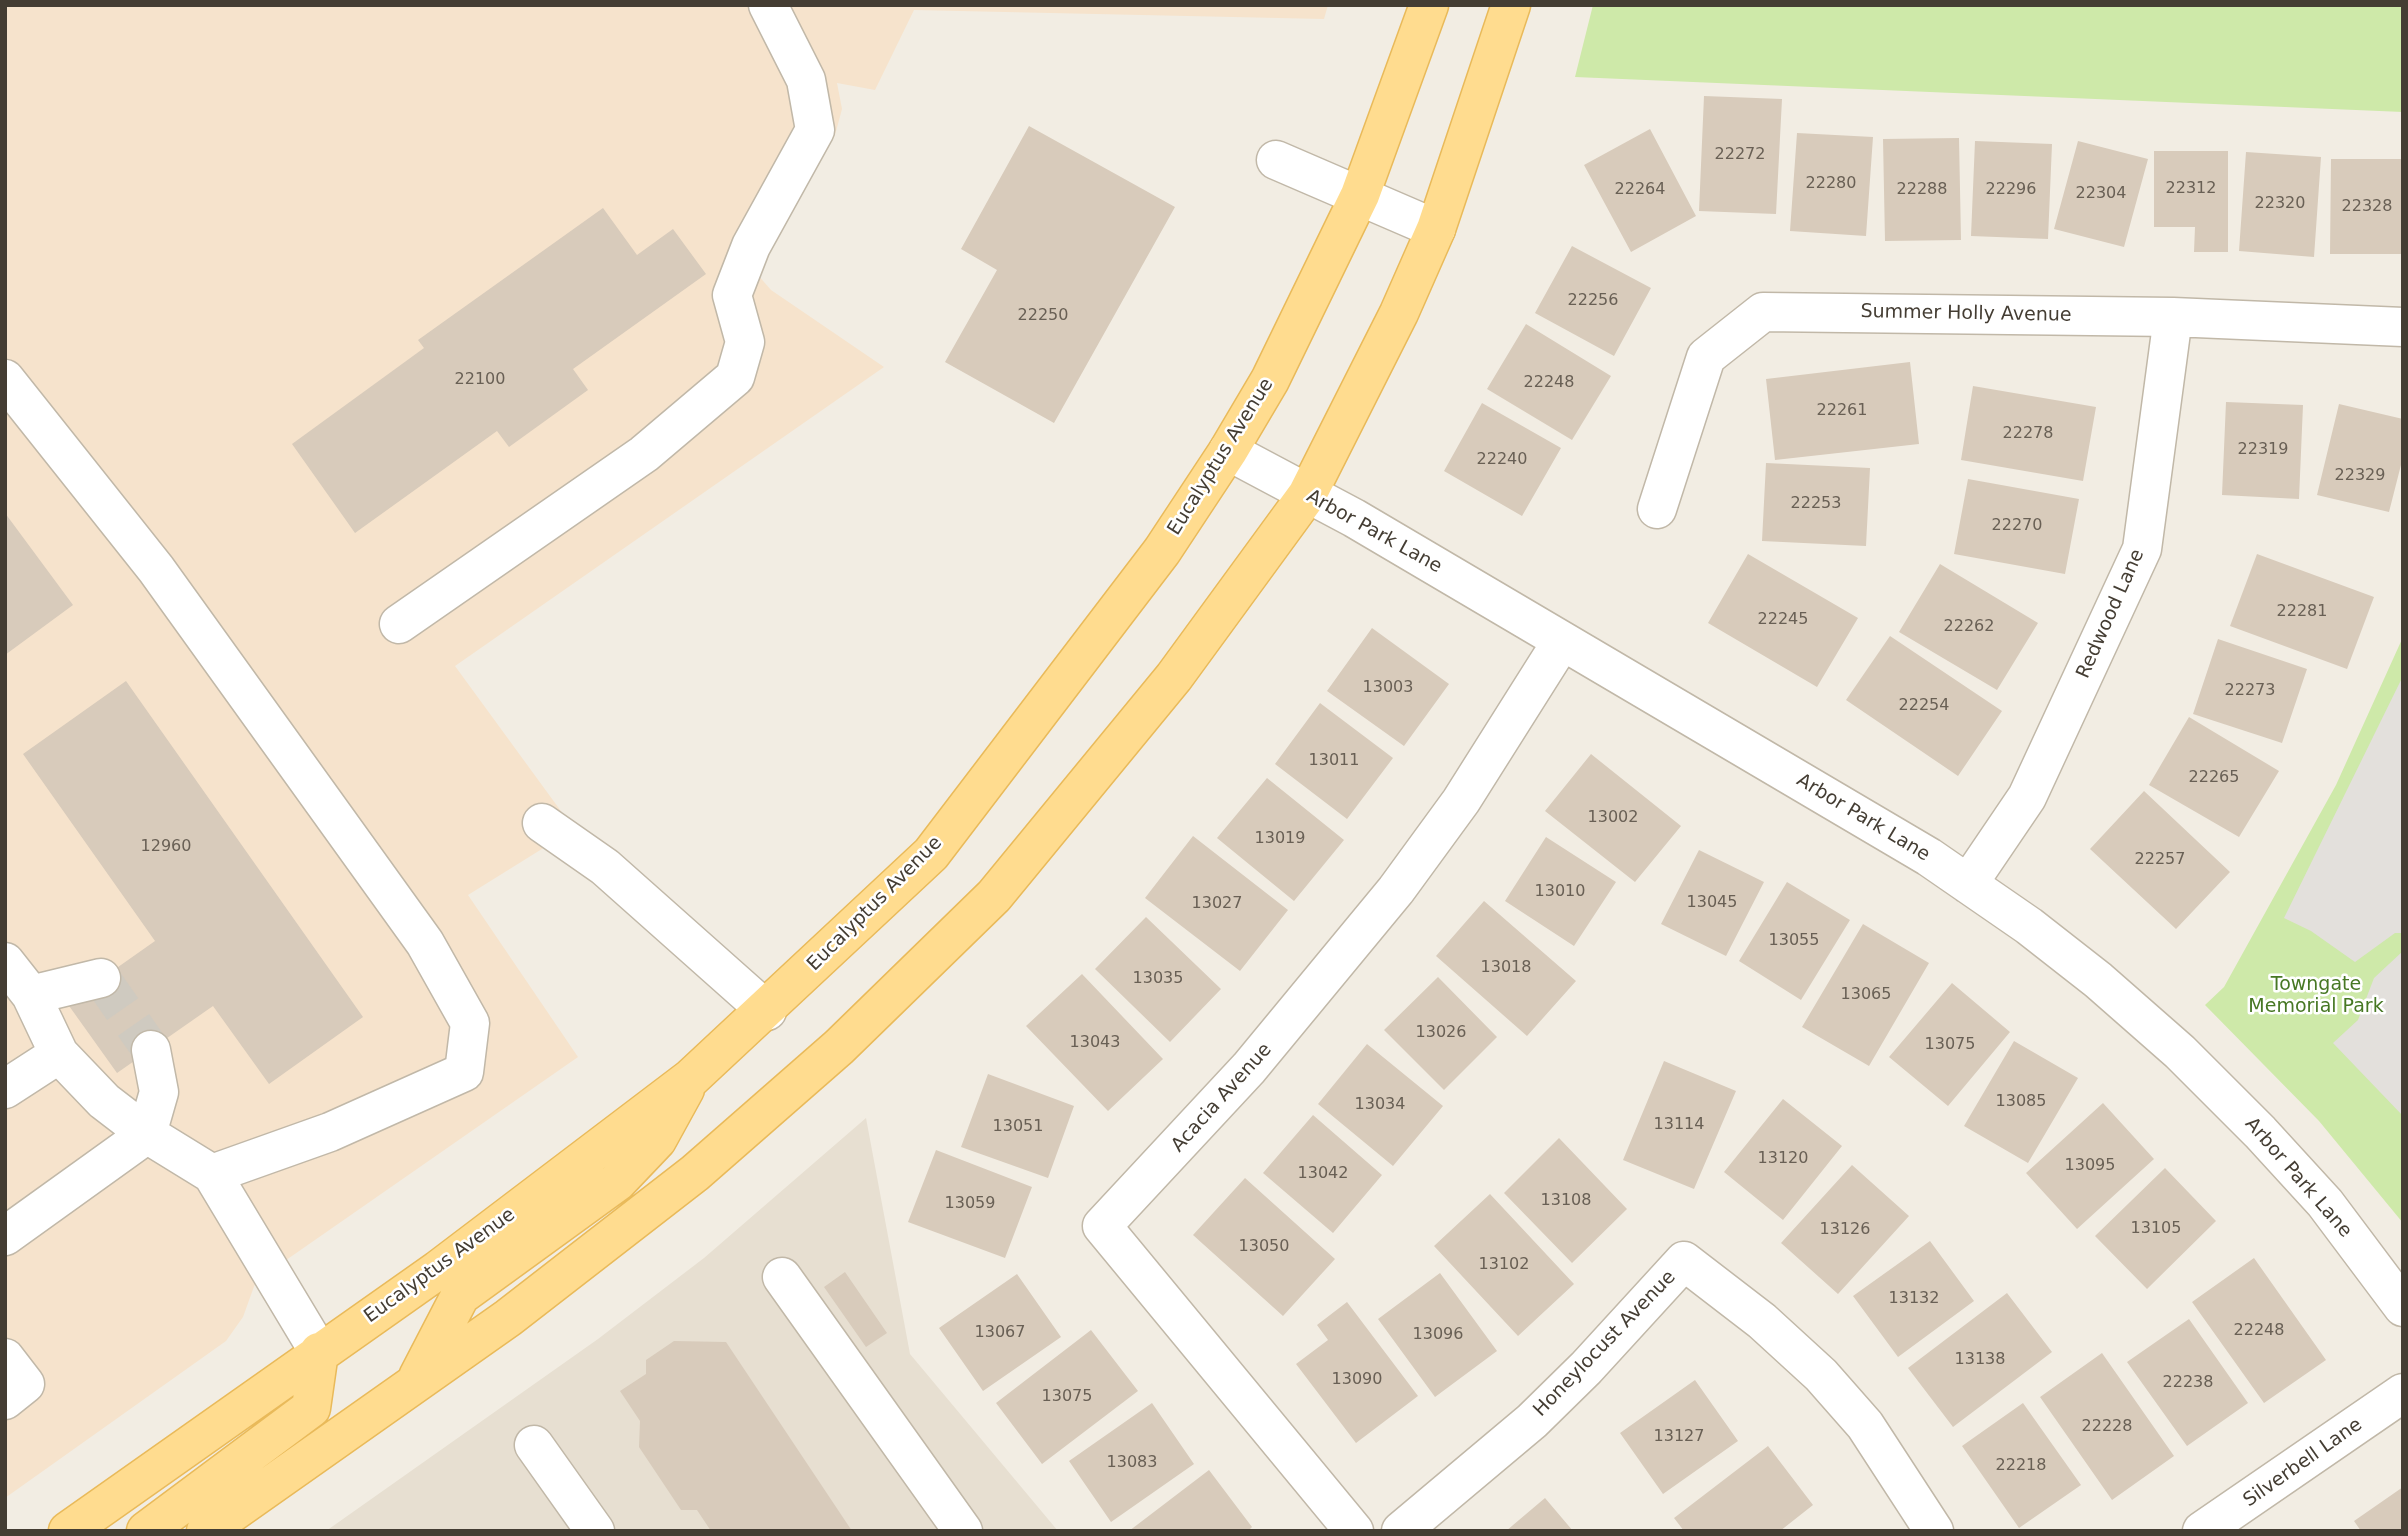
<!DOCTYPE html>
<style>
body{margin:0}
#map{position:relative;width:2408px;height:1536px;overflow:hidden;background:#f2ede3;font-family:"DejaVu Sans",sans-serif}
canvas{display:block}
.frame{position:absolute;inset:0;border:7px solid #443d33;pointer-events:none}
</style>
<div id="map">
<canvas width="2408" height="1536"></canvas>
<div class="frame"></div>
</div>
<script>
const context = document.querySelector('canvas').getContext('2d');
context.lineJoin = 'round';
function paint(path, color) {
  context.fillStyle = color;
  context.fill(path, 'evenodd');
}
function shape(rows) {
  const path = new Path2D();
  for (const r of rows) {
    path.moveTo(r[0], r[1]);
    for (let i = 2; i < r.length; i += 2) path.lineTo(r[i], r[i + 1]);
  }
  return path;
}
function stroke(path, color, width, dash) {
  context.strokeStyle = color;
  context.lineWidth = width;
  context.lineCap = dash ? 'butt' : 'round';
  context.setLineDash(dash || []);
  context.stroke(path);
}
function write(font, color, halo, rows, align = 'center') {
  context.font = font + ' "DejaVu Sans",sans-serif';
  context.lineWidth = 5;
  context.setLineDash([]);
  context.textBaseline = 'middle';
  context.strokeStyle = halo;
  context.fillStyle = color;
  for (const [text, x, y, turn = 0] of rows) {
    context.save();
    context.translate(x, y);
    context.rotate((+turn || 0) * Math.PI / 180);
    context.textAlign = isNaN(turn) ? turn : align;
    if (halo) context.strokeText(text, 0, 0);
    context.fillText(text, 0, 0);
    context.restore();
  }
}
paint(shape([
 [866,1118,910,1354,1058,1531,326,1531,598,1339,704,1258]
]), '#e7dfd1');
paint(shape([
 [5,5,1328,5,1324,19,914,10,875,90,837,83,842,109,835,135,757,274,771,290,884,367,455,666,574,829,468,895,578,1057,256,1281,243,1317,226,1341,5,1498]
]), '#f6e3cc');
paint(shape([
 [1593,5,2403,5,2403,112,1575,77],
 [2403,637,2403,1223,2319,1121,2205,1005,2224,987,2336,785]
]), '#cee9a9');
paint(shape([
 [2403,676,2403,933,2395,933,2355,962,2311,931,2284,918],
 [2403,951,2403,1116,2333,1043,2358,1020,2374,978]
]), '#e3e0dc');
paint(shape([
 [1704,96,1782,99,1776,214,1699,211],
 [1029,126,1175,207,1054,423,945,362,997,270,961,249],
 [1650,129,1696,216,1631,252,1584,165],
 [1797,133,1873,137,1866,236,1790,231],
 [1959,138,1961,240,1885,241,1883,139],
 [1975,141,2052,144,2048,239,1971,236],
 [2078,141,2148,159,2124,247,2054,229],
 [2154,151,2228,151,2228,252,2194,252,2195,227,2154,227],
 [2246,152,2321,157,2314,257,2239,251],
 [2331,159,2403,159,2403,254,2330,254],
 [603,208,637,255,673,229,706,274,573,369,588,390,509,447,497,431,355,533,292,444,424,348,418,340],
 [1572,246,1651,288,1614,356,1535,313],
 [1526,324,1611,376,1572,440,1487,389],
 [1910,362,1919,444,1775,460,1766,379],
 [1973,386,2096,407,2083,481,1961,460],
 [2226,402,2303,405,2299,499,2222,495],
 [1482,403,1561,448,1522,516,1444,471],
 [2339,404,2403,419,2403,457,2389,512,2317,495],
 [1766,463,1870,468,1866,546,1762,541],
 [1968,479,2079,499,2065,574,1954,554],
 [5,513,73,605,5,655],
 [1748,554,1858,618,1817,687,1708,623],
 [2257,554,2374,597,2347,669,2230,626],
 [1940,564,2038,623,1997,690,1899,632],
 [1372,628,1449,684,1404,746,1327,691],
 [1890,636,2002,711,1958,776,1846,700],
 [2218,639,2307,669,2282,743,2193,714],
 [126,681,363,1017,269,1084,213,1006,117,1073,67,1003,155,941,23,754],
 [1320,703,1393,758,1347,819,1275,764],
 [2189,717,2279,771,2239,837,2149,785],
 [1591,754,1681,826,1635,882,1545,811],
 [1267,778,1344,840,1294,901,1217,838],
 [2144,791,2230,872,2176,929,2090,849],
 [1193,836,1288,910,1240,971,1145,898],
 [1546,837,1616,882,1574,946,1505,901],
 [1699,850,1764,882,1726,956,1661,924],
 [1787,882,1850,920,1801,1000,1739,961],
 [1484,901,1576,981,1527,1036,1436,956],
 [1146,917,1221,989,1170,1042,1095,969],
 [1863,924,1929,963,1869,1066,1802,1027],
 [1082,974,1163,1059,1108,1111,1026,1026],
 [1438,977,1497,1037,1444,1090,1384,1030],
 [1952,983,2010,1032,1948,1106,1889,1057],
 [2014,1041,2078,1078,2028,1163,1964,1126],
 [1367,1044,1443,1106,1393,1166,1318,1104],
 [1664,1061,1736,1091,1694,1189,1623,1160],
 [988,1074,1074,1106,1048,1178,961,1147],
 [1783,1099,1842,1146,1783,1220,1724,1172],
 [2103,1103,2154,1159,2077,1229,2026,1173],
 [1313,1115,1382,1175,1333,1233,1263,1173],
 [1559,1138,1627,1209,1572,1263,1504,1193],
 [936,1150,1032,1187,1005,1258,908,1222],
 [1852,1165,1909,1216,1838,1294,1781,1243],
 [2165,1168,2216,1221,2147,1289,2095,1236],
 [1245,1178,1335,1259,1283,1316,1193,1235],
 [1490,1194,1574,1284,1518,1336,1434,1246],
 [1930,1241,1974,1301,1898,1357,1853,1296],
 [2254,1258,2326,1360,2264,1403,2192,1302],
 [845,1272,887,1333,866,1347,824,1287],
 [1440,1273,1497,1351,1435,1397,1378,1319],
 [1017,1274,1061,1337,983,1391,939,1328],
 [2007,1293,2052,1352,1953,1427,1908,1368],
 [1347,1302,1418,1396,1356,1443,1296,1364,1328,1340,1317,1325],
 [2189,1319,2248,1403,2187,1446,2127,1362],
 [1091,1330,1138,1391,1042,1464,996,1403],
 [674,1341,726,1342,852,1531,711,1531,697,1510,681,1510,639,1447,640,1421,620,1391,646,1374,646,1360],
 [2102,1353,2174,1456,2112,1500,2040,1397],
 [1695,1380,1738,1441,1663,1494,1620,1433],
 [1152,1403,1194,1464,1111,1522,1069,1461],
 [2023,1403,2081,1485,2019,1528,1962,1446],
 [1768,1446,1813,1505,1780,1531,1684,1531,1674,1518],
 [1209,1470,1252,1527,1248,1531,1129,1531],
 [2403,1487,2403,1531,2361,1531,2354,1521],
 [1545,1498,1573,1531,1506,1531]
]), '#d8cbbb');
stroke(shape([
 [101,978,151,1050]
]), '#cfcac0', 38, [38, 19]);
const minor = shape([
 [1276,160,1436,229],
 [5,379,156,569,425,943,470,1023,464,1072,330,1132,212,1174],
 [1228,451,1354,518,1929,857,2029,926,2098,980,2180,1052,2260,1132,2325,1203,2403,1307],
 [1657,509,1706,357,1763,312,2173,317,2403,327],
 [399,624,644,454,735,377,745,342,732,295,751,246,815,130,806,80,768,5],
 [542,823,605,867,767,1011],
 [1968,884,2027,797,2142,549,2173,317],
 [5,962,31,995,59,1054,104,1101,147,1134,212,1174,319,1352],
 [31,995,101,978],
 [5,1089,59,1054],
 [5,1236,147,1134,159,1092,151,1050],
 [782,1277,963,1531],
 [5,1358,25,1384,5,1400],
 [534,1445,595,1531],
 [1354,1531,1102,1226,1249,1068,1396,890,1461,801,1562,641],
 [1401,1531,1532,1421,1586,1368,1684,1261,1762,1321,1821,1375,1865,1425,1934,1531],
 [2202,1531,2403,1393]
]);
const major = shape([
 [418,1377,460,1296,617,1182,657,1140,685,1089],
 [68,1531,438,1270,691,1078,931,854,1162,551,1228,451,1270,380,1360,195,1429,5],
 [146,1531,311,1408,319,1352],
 [206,1531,508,1318,695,1173,839,1047,994,896,1174,677,1307,495,1399,313,1436,229,1511,5]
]);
stroke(minor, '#c1b8a8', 41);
stroke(major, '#e9ba5a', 41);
stroke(minor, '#fff', 38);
stroke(major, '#ffdc8f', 38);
write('16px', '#696055', null, [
 ["22272",1740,155],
 ["22280",1831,184],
 ["22312",2191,189],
 ["22264",1640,190],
 ["22288",1922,190],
 ["22296",2011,190],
 ["22304",2101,194],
 ["22320",2280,204],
 ["22328",2367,207],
 ["22256",1593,301],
 ["22250",1043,316],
 ["22100",480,380],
 ["22248",1549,383],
 ["22261",1842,411],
 ["22278",2028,434],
 ["22319",2263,450],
 ["22240",1502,460],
 ["22329",2360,476],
 ["22253",1816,504],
 ["22270",2017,526],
 ["22281",2302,612],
 ["22245",1783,620],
 ["22262",1969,627],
 ["13003",1388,688],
 ["22273",2250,691],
 ["22254",1924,706],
 ["13011",1334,761],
 ["22265",2214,778],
 ["13002",1613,818],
 ["13019",1280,839],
 ["12960",166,847],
 ["22257",2160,860],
 ["13010",1560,892],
 ["13045",1712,903],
 ["13027",1217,904],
 ["13055",1794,941],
 ["13018",1506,968],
 ["13035",1158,979],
 ["13065",1866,995],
 ["13026",1441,1033],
 ["13043",1095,1043],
 ["13075",1950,1045],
 ["13085",2021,1102],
 ["13034",1380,1105],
 ["13114",1679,1125],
 ["13051",1018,1127],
 ["13120",1783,1159],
 ["13095",2090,1166],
 ["13042",1323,1174],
 ["13108",1566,1201],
 ["13059",970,1204],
 ["13105",2156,1229],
 ["13126",1845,1230],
 ["13050",1264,1247],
 ["13102",1504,1265],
 ["13132",1914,1299],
 ["22248",2259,1331],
 ["13067",1000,1333],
 ["13096",1438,1335],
 ["13138",1980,1360],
 ["13090",1357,1380],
 ["22238",2188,1383],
 ["13075",1067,1397],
 ["22228",2107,1427],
 ["13127",1679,1437],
 ["13083",1132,1463],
 ["22218",2021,1466]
]);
write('19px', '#443d33', '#fff', [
 ["Summer Holly Avenue",1966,314,1],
 ["Eucalyptus Avenue",1221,457,-58],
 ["Arbor Park Lane",1374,532,29],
 ["Redwood Lane",2111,614,-66],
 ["Arbor Park Lane",1863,818,31],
 ["Eucalyptus Avenue",875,904,-45],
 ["Acacia Avenue",1222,1098,-48],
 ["Arbor Park Lane",2298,1178,49],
 ["Eucalyptus Avenue",440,1266,-36],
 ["Honeylocust Avenue",1605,1344,-46],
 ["Silverbell Lane",2303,1463,-35]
]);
write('19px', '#477824', '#fff', [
 ["Towngate",2316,985],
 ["Memorial Park",2316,1007]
]);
</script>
